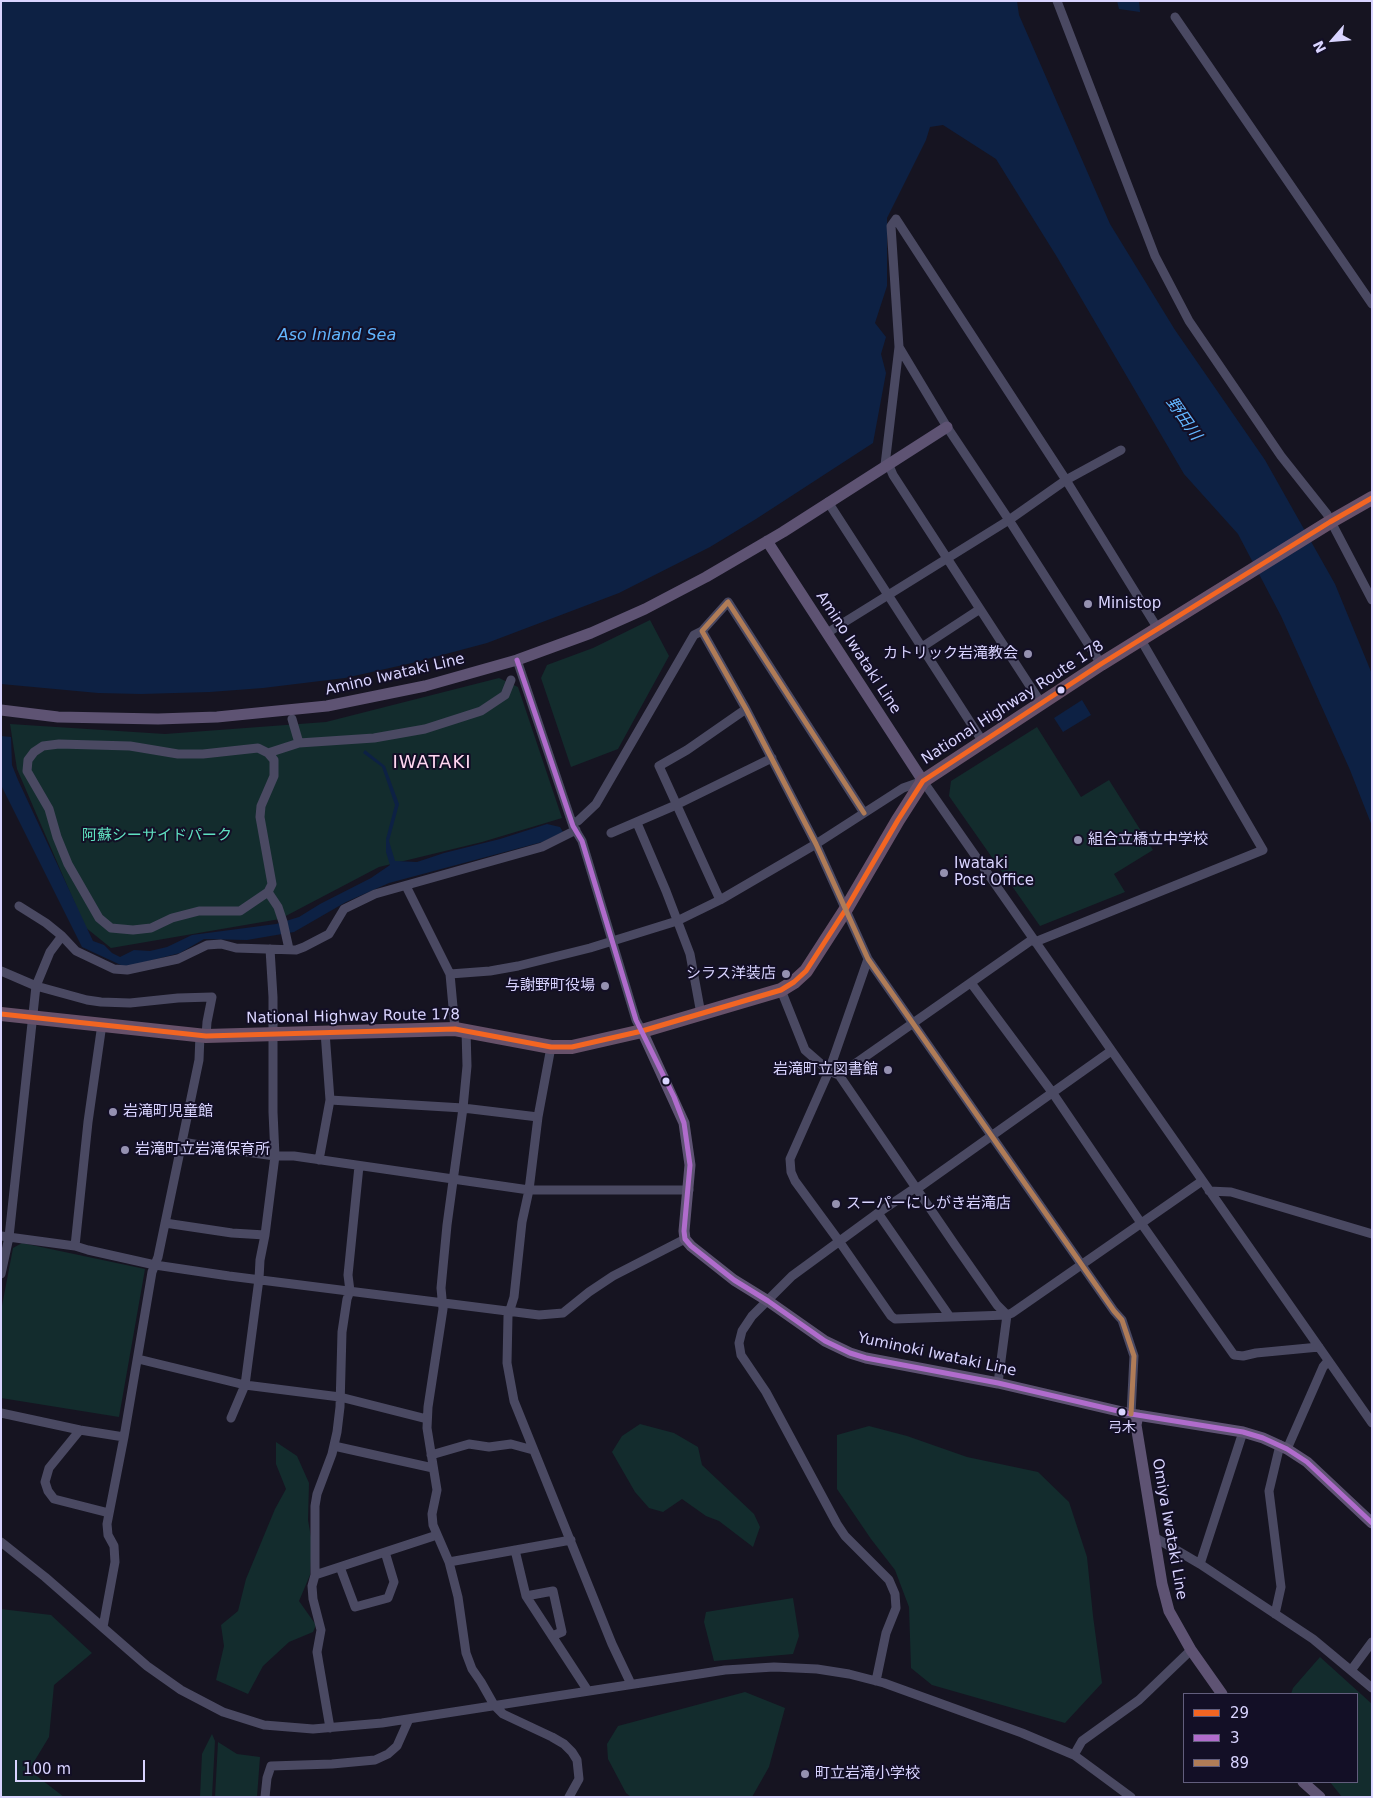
<!DOCTYPE html>
<meta charset="utf-8">
<style>
body{margin:0}
#map{position:relative;width:1373px;height:1798px;overflow:hidden;background:#161421;font-family:"DejaVu Sans",sans-serif}
canvas{display:block}
.frame{position:absolute;inset:0;border:2px solid #d9d4ff;pointer-events:none}
.legend{position:absolute;left:1183px;top:1693px;width:175px;height:90px;box-sizing:border-box;background:#130f26;border:1px solid #625e7d;margin:0;padding:6px 9px;list-style:none;font-size:15px;color:#d9d4ff}
.legend li{display:flex;align-items:center;gap:10px;height:25px}
.legend b{width:25px;border:1px solid #625e7d}
.north{position:absolute;left:1308px;top:15px;width:50px;height:50px;-webkit-text-stroke:4px #130f26;paint-order:stroke;rotate:243deg;font-size:14px;font-weight:700;line-height:20px;text-align:center;color:#d9d4ff}
.north::after{content:'';display:block;margin:auto;width:18px;height:22px;background:#d9d4ff;clip-path:polygon(50% 0,100% 100%,50% 72%,0 100%)}
.scale{position:absolute;left:15px;top:1760px;width:130px;height:22px;box-sizing:border-box;border:2px solid #d9d4ff;border-top:0;padding-left:6px;font-size:15px;line-height:18px;white-space:nowrap;color:#d9d4ff;-webkit-text-stroke:4px #130f26;paint-order:stroke}
</style>
<div id="map">
<canvas width="1373" height="1798"></canvas>
<div class="frame"></div>
<ul class="legend">
<li><b style="height:6px;background:#f26522"></b>29</li>
<li><b style="height:6px;background:#b06ccc"></b>3</li>
<li><b style="height:6px;background:#b07c57"></b>89</li>
</ul>
<div class="north">N</div>
<div class="scale">100 m</div>
</div>
<script>
const context = document.querySelector('canvas').getContext('2d');
context.lineJoin = 'round';
function paint(path, color) {
  context.fillStyle = color;
  context.fill(path, 'evenodd');
}
function shape(rows) {
  const path = new Path2D();
  for (const r of rows) {
    path.moveTo(r[0], r[1]);
    for (let i = 2; i < r.length; i += 2) path.lineTo(r[i], r[i + 1]);
  }
  return path;
}
function stroke(path, color, width, dash) {
  context.strokeStyle = color;
  context.lineWidth = width;
  context.lineCap = dash ? 'butt' : 'round';
  context.setLineDash(dash || []);
  context.stroke(path);
}
function write(font, color, halo, rows, align = 'center') {
  context.font = font + ' "DejaVu Sans","Noto Sans JP",sans-serif';
  context.lineWidth = 4;
  context.setLineDash([]);
  context.textBaseline = 'middle';
  context.strokeStyle = halo;
  context.fillStyle = color;
  for (const [text, x, y, turn = 0] of rows) {
    context.save();
    context.translate(x, y);
    context.rotate((+turn || 0) * Math.PI / 180);
    context.textAlign = isNaN(turn) ? turn : align;
    if (halo) context.strokeText(text, 0, 0);
    context.fillText(text, 0, 0);
    context.restore();
  }
}
paint(shape([
 [650,620,669,656,618,749,571,767,541,678,547,665,593,648],
 [499,678,518,687,562,818,482,842,379,867,280,919,111,948,85,927,17,769,10,724,165,734,326,722],
 [1037,727,1081,797,1109,780,1153,850,1114,874,1125,892,1040,926,949,796,951,781],
 [22,1243,145,1269,119,1417,1,1398,1,1311,13,1248],
 [640,1424,674,1433,698,1447,702,1465,754,1514,760,1527,753,1547,719,1521,706,1516,682,1499,663,1512,649,1508,635,1492,612,1452,622,1436],
 [869,1426,907,1436,967,1457,1038,1472,1069,1502,1087,1557,1093,1616,1102,1683,1065,1723,932,1685,911,1668,909,1607,895,1570,871,1539,837,1489,837,1435],
 [276,1442,297,1456,309,1483,308,1520,312,1543,310,1575,299,1601,316,1625,313,1632,289,1642,263,1666,248,1694,216,1680,224,1646,221,1625,238,1611,246,1579,275,1509,286,1489,276,1464],
 [793,1598,799,1636,793,1654,714,1661,704,1622,706,1612],
 [1,1609,51,1615,92,1653,54,1685,49,1737,29,1770,64,1797,1,1797],
 [1320,1657,1372,1704,1372,1797,1342,1797,1330,1782,1357,1782,1357,1694,1291,1694,1293,1688],
 [745,1692,785,1708,769,1767,752,1797,631,1797,626,1793,608,1759,607,1744,618,1726],
 [212,1734,215,1741,212,1797,200,1797,202,1754],
 [218,1742,237,1754,260,1757,257,1797,215,1797]
]), '#132c2d');
paint(shape([
 [1,1,1017,1,1019,15,1110,224,1175,330,1265,460,1335,584,1372,674,1372,826,1350,770,1281,616,1238,534,1184,474,1057,257,996,159,943,125,930,127,926,140,887,218,887,286,875,323,886,337,881,354,886,373,873,443,756,519,710,547,619,593,487,643,412,663,345,678,263,688,210,692,141,694,98,693,1,684],
 [1117,1,1139,1,1140,12,1119,9],
 [1082,700,1091,715,1063,732,1054,718],
 [1,736,11,737,12,765,18,780,93,941,104,945,112,953,120,957,134,950,150,951,167,947,192,935,276,924,299,917,320,904,371,878,390,865,386,852,386,839,395,805,382,767,363,753,365,750,385,766,399,804,389,841,395,861,417,862,444,853,500,839,547,824,560,827,563,832,542,842,389,883,346,902,294,932,247,940,204,939,180,953,125,967,82,947,1,785]
]), '#0d2144');
stroke(shape([
 [1057,1,1155,256,1189,321,1281,456,1327,514,1372,600],
 [1175,17,1372,304],
 [899,347,947,427,1009,520,1101,664],
 [888,463,893,475,1041,703],
 [885,465,899,347,891,226,896,219,1066,480,1158,629],
 [828,502,983,742],
 [827,633,1009,520,1066,480,1121,450],
 [922,647,980,609],
 [517,660,573,826,582,841,636,1020,642,1031],
 [292,719,299,743],
 [268,753,299,743,374,738,425,729,481,711,505,695,511,680],
 [864,813,728,602,702,631,746,709,816,844,868,959,1114,1311,1122,1320,1134,1356,1131,1414],
 [572,823,578,821,596,804,694,635,702,631],
 [637,823,666,891,690,954,701,1014],
 [611,833,676,805,772,758],
 [406,886,450,974,455,1029],
 [268,892,272,884,260,817,261,806,274,776,274,760,268,753,258,748,203,754,178,754,130,746,59,744,43,746,34,752,28,760,27,771,49,809,57,837,68,864,99,918,111,928,133,930,151,928,172,918,199,911,240,911,268,892,278,907,283,922,289,949],
 [720,900,659,766,687,750,746,709],
 [19,906,46,923,62,936],
 [1035,942,1263,850,1141,640],
 [868,959,829,1071,790,1159,791,1172,795,1181,839,1241,891,1316,895,1319,1007,1315,1012,1313,1202,1181],
 [1,971,36,986,87,1000,101,1002,130,1003,178,998,212,997,207,1022,206,1036],
 [450,974,490,971,518,966,590,948,677,921,720,900,816,844,903,788,923,781,1372,1423],
 [971,983,1052,1092,1141,1223,1234,1355,1243,1356,1256,1353,1319,1347],
 [781,990,805,1050,829,1071,839,1075,1033,939],
 [466,1030,467,1066,463,1108,447,1225,441,1288,443,1309,428,1407,427,1428,437,1490,432,1514,433,1525,449,1562,458,1597,466,1653,472,1669,481,1682,494,1705,503,1714,552,1737,564,1744,572,1752,577,1760,579,1779,569,1797],
 [551,1047,538,1117,529,1190,522,1222,514,1297,508,1316,507,1363,514,1401,612,1644,631,1684],
 [839,1075,955,1245,997,1305,1007,1315],
 [330,1100,463,1108,538,1117],
 [182,1142,224,1149,275,1156,294,1156,529,1190,689,1190],
 [319,1160,330,1100,325,1032],
 [1209,1191,1231,1192,1372,1234],
 [878,1213,950,1317],
 [165,1223,232,1233,265,1235],
 [1,1236,75,1246,88,1250,155,1265,229,1276,539,1315,563,1313,589,1292,613,1276,685,1239],
 [75,1246,88,1122,102,1024],
 [1,1274,9,1237,36,986,50,952,62,936,76,951,114,969,127,970,178,959,207,945,221,944,236,948,296,950,304,947,329,934,344,909,375,894,542,847,576,830],
 [138,1359,245,1385,340,1397,427,1419],
 [998,1383,1007,1315],
 [1,1413,80,1430,124,1437],
 [231,1418,245,1385,259,1279,260,1260,265,1235,275,1156,273,1112,273,997,270,949],
 [80,1430,49,1468,45,1482,48,1491,54,1499,109,1513],
 [334,1446,433,1468],
 [1287,1449,1323,1367,1328,1361],
 [431,1455,469,1444,489,1447,511,1444,533,1450],
 [1154,1537,1200,1564,1313,1639,1372,1688],
 [1,1542,45,1577,147,1666,181,1690,223,1712,264,1725,313,1729,382,1723,725,1670,774,1667,817,1669,849,1674,884,1683,1022,1733,1074,1755,1131,1797],
 [515,1550,526,1596,588,1691],
 [449,1562,571,1540],
 [1200,1564,1243,1432],
 [340,1567,355,1607,388,1598,394,1582,385,1552],
 [315,1575,437,1535],
 [526,1596,553,1591,562,1632,552,1636],
 [1275,1614,1281,1587,1269,1491,1280,1445],
 [103,1627,115,1562,114,1546,108,1535,107,1524,124,1437,152,1272,158,1257,199,1060,200,1035],
 [1352,1669,1372,1642],
 [876,1681,886,1633,896,1608,895,1594,889,1580,845,1536,837,1524,766,1392,741,1355,739,1343,742,1331,752,1316,792,1276,878,1213,915,1188,921,1186,1111,1051],
 [330,1728,319,1664,317,1652,321,1630,313,1599,312,1586,315,1575,315,1506,317,1494,332,1454,337,1432,340,1407,342,1332,347,1299,350,1291,348,1275,359,1166],
 [1074,1755,1082,1741,1139,1700,1191,1650],
 [265,1797,267,1778,271,1766,332,1764,375,1760,388,1754,397,1746,409,1719]
]), '#4a4962', 9);
stroke(shape([
 [767,541,923,781],
 [1,710,58,717,158,719,217,717,327,706,425,686,517,660,591,633,645,609,706,577,783,532,947,427],
 [642,1031,684,1123,690,1165,684,1231,685,1239,691,1246,734,1280,768,1301,825,1341,850,1353,866,1358,998,1383,1131,1414,1243,1432,1263,1438,1287,1449,1307,1462,1372,1523],
 [1138,1415,1136,1425,1162,1584,1169,1611,1191,1650,1222,1694],
 [1303,1782,1320,1797]
]), '#5e5373', 11);
stroke(shape([
 [1,1014,206,1036,455,1029,551,1047,572,1047,642,1031,781,990,794,982,806,971,846,909,898,820,923,781,1101,664,1330,522,1372,498]
]), '#67516a', 14);
stroke(shape([
 [1,1014,206,1036,455,1029,551,1047,572,1047,642,1031,781,990,794,982,806,971,846,909,898,820,923,781,1101,664,1330,522,1372,498]
]), '#f26522', 5);
stroke(shape([
 [517,660,573,826,582,841,636,1020,674,1097,684,1123,690,1165,684,1231,685,1239,691,1246,734,1280,768,1301,825,1341,850,1353,866,1358,998,1383,1131,1414,1243,1432,1263,1438,1287,1449,1307,1462,1372,1523]
]), '#b06ccc', 5);
stroke(shape([
 [864,813,728,602,702,631,746,709,816,844,868,959,1114,1311,1122,1320,1134,1356,1131,1414]
]), '#b07c57', 5);
for (const [x, y, r, color] of [
 [1088,604,5,"#9591b1"],
 [1028,654,5,"#9591b1"],
 [1061,690,4.5,"#d9d4ff"],
 [1078,840,5,"#9591b1"],
 [944,873,5,"#9591b1"],
 [786,974,5,"#9591b1"],
 [605,986,5,"#9591b1"],
 [888,1070,5,"#9591b1"],
 [666,1081,4.5,"#d9d4ff"],
 [113,1112,5,"#9591b1"],
 [125,1150,5,"#9591b1"],
 [836,1204,5,"#9591b1"],
 [1122,1412,4.5,"#d9d4ff"],
 [805,1774,5,"#9591b1"]
]) {
  const dot = new Path2D();
  dot.arc(x, y, r, 0, 2 * Math.PI);
  context.fillStyle = color;
  context.fill(dot);
  stroke(dot, '#130f26', 2);
}
write('14px', '#d9d4ff', '#130f26', [
 ["弓木",1122,1428]
]);
write('15px', '#d9d4ff', '#130f26', [
 ["Ministop",1098,604],
 ["カトリック岩滝教会",1018,654,"right"],
 ["組合立橋立中学校",1088,840],
 ["Iwataki",954,864],
 ["Post Office",954,881],
 ["シラス洋装店",776,974,"right"],
 ["与謝野町役場",595,986,"right"],
 ["岩滝町立図書館",878,1070,"right"],
 ["岩滝町児童館",123,1112],
 ["岩滝町立岩滝保育所",135,1150],
 ["スーパーにしがき岩滝店",846,1204],
 ["町立岩滝小学校",815,1774]
], 'left');
write('15px', '#d9d4ff', '#130f26', [
 ["Amino Iwataki Line",858,653,57],
 ["Amino Iwataki Line",395,675,-13],
 ["National Highway Route 178",1013,703,-33],
 ["National Highway Route 178",353,1017,-1],
 ["Yuminoki Iwataki Line",937,1355,12],
 ["Omiya Iwataki Line",1169,1529,80]
]);
write('15px', '#5fe0c0', '#130f26', [
 ["阿蘇シーサイドパーク",157,836]
]);
write('italic 16px', '#62b6ff', '#130f26', [
 ["Aso Inland Sea",337,336],
 ["野田川",1183,419,55]
]);
context.letterSpacing = '1px';
write('18px', '#ffd6f0', '#130f26', [
 ["IWATAKI",432,763]
]);
context.letterSpacing = '0px';
</script>
